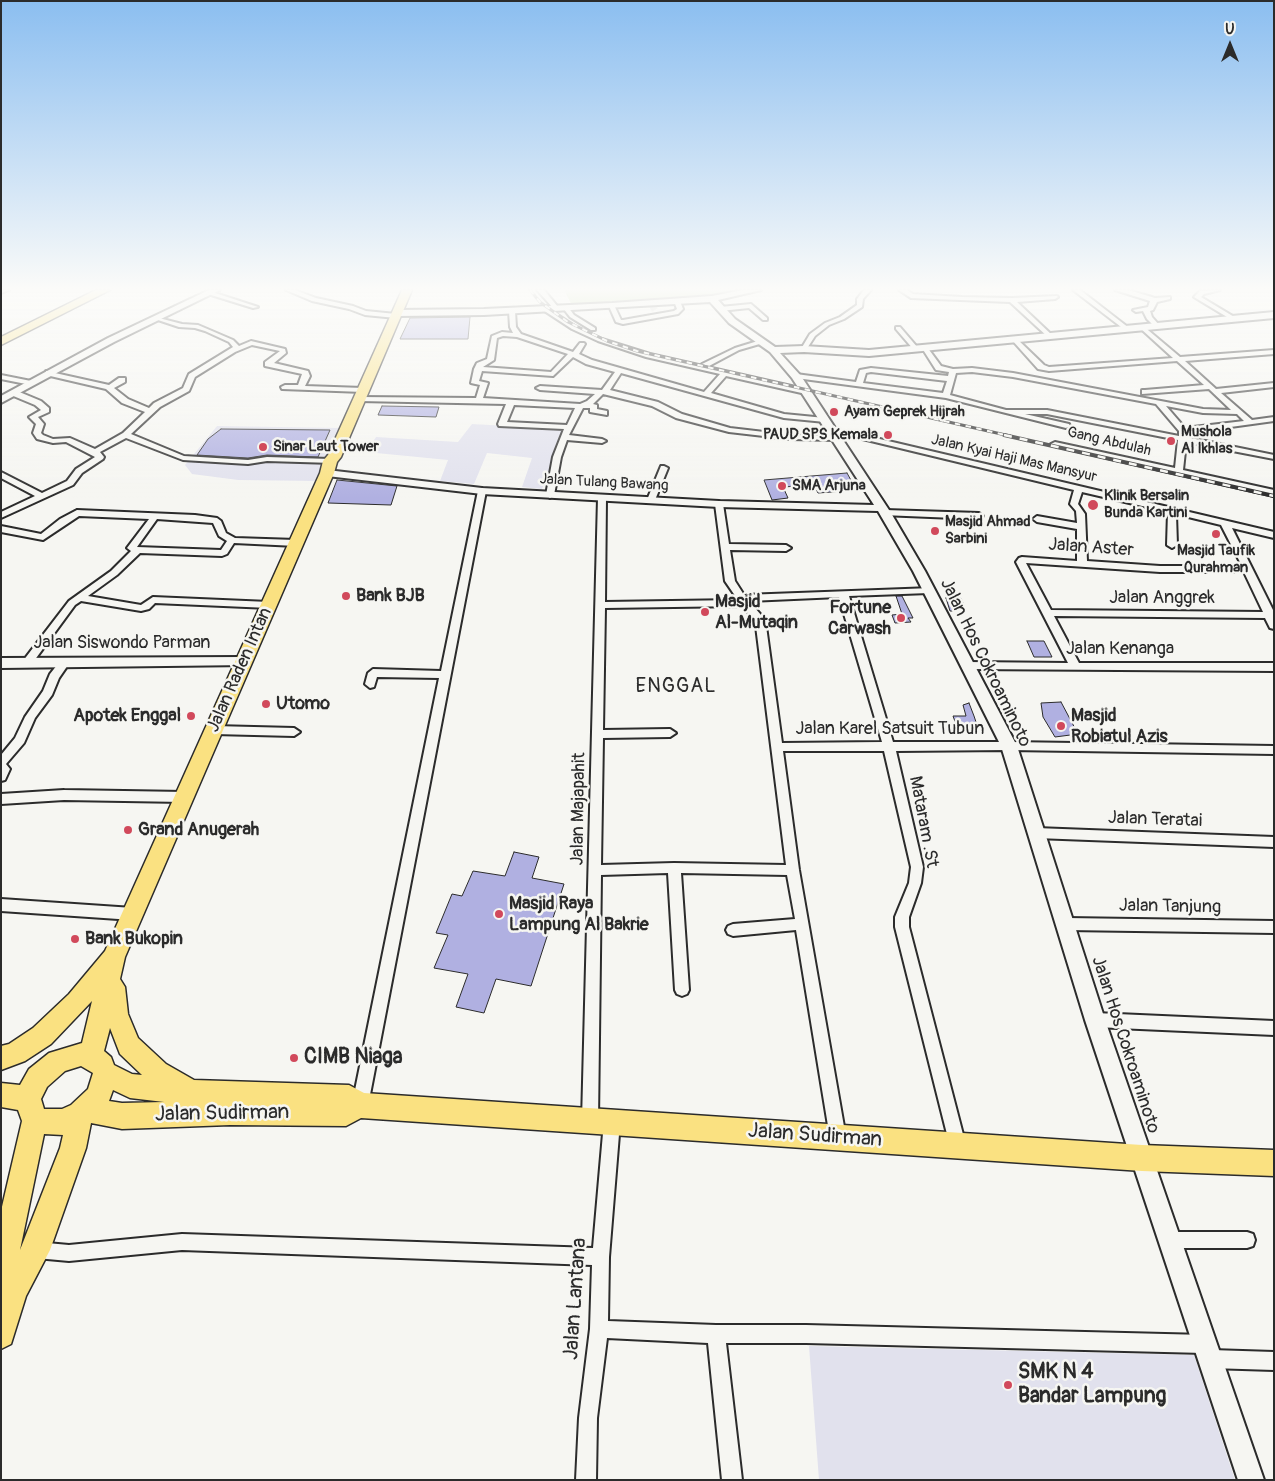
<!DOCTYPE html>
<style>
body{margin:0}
#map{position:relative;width:1275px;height:1481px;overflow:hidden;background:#f6f6f2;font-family:Pangolin,sans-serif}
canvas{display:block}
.frame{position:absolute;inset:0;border:2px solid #2b2b2b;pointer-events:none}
.north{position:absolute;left:1205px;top:20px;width:50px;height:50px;-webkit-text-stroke:4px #f6f6f2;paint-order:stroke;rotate:0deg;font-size:14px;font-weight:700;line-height:20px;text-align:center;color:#2b2b2b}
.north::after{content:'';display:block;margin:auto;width:18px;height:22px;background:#2b2b2b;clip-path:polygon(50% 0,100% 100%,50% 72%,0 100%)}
</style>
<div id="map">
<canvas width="1275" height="1481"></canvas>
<div class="frame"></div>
<div class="north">U</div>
</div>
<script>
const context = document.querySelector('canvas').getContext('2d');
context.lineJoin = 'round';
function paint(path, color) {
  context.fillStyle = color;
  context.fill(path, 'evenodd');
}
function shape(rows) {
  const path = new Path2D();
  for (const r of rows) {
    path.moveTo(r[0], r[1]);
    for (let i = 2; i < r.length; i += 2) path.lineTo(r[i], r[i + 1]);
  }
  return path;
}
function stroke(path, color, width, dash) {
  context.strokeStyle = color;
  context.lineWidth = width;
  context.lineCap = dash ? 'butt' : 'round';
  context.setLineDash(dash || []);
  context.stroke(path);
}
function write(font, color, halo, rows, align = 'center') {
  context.font = font + ' Pangolin,sans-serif';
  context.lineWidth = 5;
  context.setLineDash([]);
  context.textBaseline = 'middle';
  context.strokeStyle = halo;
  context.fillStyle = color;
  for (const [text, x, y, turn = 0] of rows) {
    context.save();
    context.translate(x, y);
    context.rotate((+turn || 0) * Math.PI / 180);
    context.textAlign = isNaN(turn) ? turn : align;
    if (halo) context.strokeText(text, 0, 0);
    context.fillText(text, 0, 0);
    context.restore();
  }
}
paint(shape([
 [472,424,565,429,542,489,522,487,532,458,487,453,474,484,440,481,448,460,366,452,376,437,458,442],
 [217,426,342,428,318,481,238,480,192,474,185,465],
 [809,1346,1194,1355,1235,1480,819,1480]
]), '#e1e1ed');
paint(shape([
 [564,290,744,290,660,302,572,305]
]), '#b7d68f');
const building = shape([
 [470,317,468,339,400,339,410,318,470,317],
 [382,406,439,407,436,417,378,415,382,406],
 [221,429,330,430,318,457,267,455,248,458,197,455,208,439,221,429],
 [847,473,852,482,841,482,845,491,818,493,814,485,783,487,788,498,772,500,764,480,847,473],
 [337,480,397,486,391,505,328,503,337,480],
 [896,596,902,596,913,618,908,618,911,622,895,623,892,615,902,614,896,596],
 [946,598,961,598,966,611,950,611,946,598],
 [1027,641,1044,641,1052,657,1034,657,1027,641],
 [1061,702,1078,734,1055,737,1043,717,1041,703,1061,702],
 [969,703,974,716,979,731,970,732,969,727,957,727,953,716,966,716,963,705,969,703],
 [514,852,539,857,532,878,564,884,531,986,496,979,484,1013,456,1007,468,974,434,968,448,935,436,933,452,894,462,896,473,871,505,876,514,852]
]);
paint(building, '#b0b0e1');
stroke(building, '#2b2b2b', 1);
stroke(shape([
 [652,305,655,310]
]), '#cdcdca', 7, [7, 4]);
const minor = shape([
 [1,290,9,290,1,293,1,290],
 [286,290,295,290,316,298,353,306,366,311,396,314,399,316,396,318,365,315,349,309,312,301,286,290],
 [537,290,544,290,558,307,558,309,554,309,537,290],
 [864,290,871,290,863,299,862,307,844,319,829,325,815,336,806,350,802,350,801,349,810,334,825,323,840,317,857,305,857,299,864,290],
 [899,290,907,290,913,294,962,297,1012,298,1057,296,1058,297,1055,299,1017,302,1053,336,1048,337,1010,302,911,298,899,290],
 [1073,290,1080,290,1129,328,1129,330,1125,330,1073,290],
 [1115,290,1128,290,1155,298,1170,297,1170,299,1157,302,1153,310,1150,311,1152,317,1160,326,1159,327,1155,327,1147,319,1143,311,1136,312,1133,310,1148,307,1150,301,1115,290],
 [1220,290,1204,294,1201,297,1236,318,1236,320,1232,320,1194,297,1200,291,1220,290],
 [208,292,212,292,258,307,253,308,208,294,208,292],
 [677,299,680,301,683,309,678,314,623,324,616,322,609,306,614,305,621,320,623,320,674,311,677,309,674,301,677,299],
 [751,304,767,318,767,320,763,320,749,308,720,311,717,309,720,307,751,304],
 [564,307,568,307,574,315,595,328,595,330,591,330,570,317,563,308,564,307],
 [543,308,547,308,576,327,602,339,650,354,809,390,809,394,806,394,726,376,711,393,784,414,825,418,829,420,825,422,784,418,621,373,610,390,658,402,682,414,730,428,790,435,837,436,841,438,837,440,790,439,729,432,676,418,652,406,603,394,593,404,597,405,597,409,607,411,607,415,590,412,590,408,583,408,569,435,602,439,606,441,602,443,567,440,561,457,554,495,550,498,546,495,553,457,564,429,499,426,498,424,506,404,359,401,355,399,359,397,476,398,480,385,471,383,474,369,477,363,487,359,492,336,502,332,513,333,510,327,509,311,512,309,515,311,516,327,521,334,573,352,580,343,584,343,585,344,579,354,592,360,704,392,720,374,646,357,598,341,572,329,543,310,543,308],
 [503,336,517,337,568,354,551,372,483,367,494,360,497,338,503,336],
 [573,357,586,364,615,372,602,390,540,386,536,388,540,390,595,394,587,401,580,404,483,398,488,383,479,381,482,371,553,376,573,357],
 [514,405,575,408,567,425,507,422,514,405],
 [155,317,182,324,198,325,233,340,239,346,251,341,285,349,286,353,274,363,308,371,310,376,305,386,363,388,367,390,363,392,282,389,281,387,285,385,298,385,302,374,265,366,265,362,280,351,252,345,235,352,195,377,189,391,160,407,131,434,184,456,248,460,267,457,330,459,334,461,333,463,267,461,248,464,183,460,126,438,100,452,104,457,103,459,82,473,73,485,1,518,1,512,35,496,1,478,1,472,42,493,67,481,76,469,95,457,66,442,53,443,37,439,33,433,36,424,29,417,41,410,35,405,11,395,11,391,17,391,41,401,49,408,49,412,38,417,44,424,41,433,43,435,53,439,70,438,95,449,123,433,145,412,122,403,106,389,46,375,46,371,109,385,119,378,125,378,125,382,114,388,128,399,149,408,154,403,183,388,189,374,233,347,229,342,205,331,195,328,179,327,155,319,155,317],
 [1142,325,1180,357,1274,350,1274,354,1185,361,1216,389,1274,383,1274,387,1221,393,1252,420,1274,417,1274,421,1187,433,1186,437,1274,455,1274,459,1186,442,1183,470,1274,490,1274,496,1055,446,1051,444,1055,442,1175,468,1178,440,1047,414,1025,414,1069,424,1070,426,1066,428,946,398,796,378,792,376,796,374,856,382,860,370,871,368,948,376,949,372,936,370,922,348,925,346,927,347,941,366,953,369,972,368,1013,373,1203,409,1231,410,1209,389,1142,394,1142,390,1145,390,1204,385,1177,361,1049,371,1038,369,1012,340,1017,339,1044,365,1049,367,1173,358,1140,328,1140,326,1142,325],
 [871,372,947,381,943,393,863,383,866,373,871,372],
 [972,372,1013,377,1156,404,1179,431,1179,436,1047,410,1006,410,950,395,956,373,972,372],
 [1166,406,1203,413,1237,414,1244,421,1185,428,1166,406],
 [896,327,900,327,918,348,918,350,914,350,896,329,896,327],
 [761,340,764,342,763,343,739,350,709,366,702,364,735,348,761,340],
 [1,375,31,381,35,383,31,385,1,379,1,375],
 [831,431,850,432,1274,532,1274,538,1232,528,1274,612,1274,629,1270,628,1265,618,1054,616,1079,663,1274,663,1274,671,963,669,962,666,963,663,967,662,1068,663,1016,562,1019,558,1022,557,1077,561,1077,529,1037,522,1033,519,1037,516,1077,523,1076,511,1070,504,1074,490,850,436,834,435,831,435,831,431],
 [1082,492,1168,512,1167,545,1172,548,1177,545,1176,514,1221,525,1242,566,1160,566,1087,561,1085,514,1078,504,1082,492],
 [1026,563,1160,572,1244,572,1263,612,1051,610,1026,563],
 [661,466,664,466,668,468,655,500,651,503,648,502,647,500,661,466],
 [482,488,486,491,368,1105,365,1110,360,1113,355,1110,352,1105,439,678,377,677,374,687,370,688,365,684,368,673,373,669,441,671,478,491,482,488],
 [602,495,606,498,605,602,738,600,725,581,715,504,719,501,723,504,729,544,786,545,791,548,786,551,730,550,735,581,744,595,932,588,934,590,929,593,849,596,893,742,1009,742,1274,746,1274,754,1009,750,896,751,923,867,921,883,909,917,909,927,966,1146,964,1152,958,1154,952,1152,950,1146,895,927,895,917,909,883,911,867,884,751,783,751,799,870,846,1138,844,1144,838,1146,832,1144,830,1138,796,930,733,936,728,934,726,930,728,926,733,924,795,919,787,875,681,873,689,990,687,994,682,996,677,994,675,990,668,873,601,875,598,1121,595,1126,590,1129,585,1126,582,1121,598,498,602,495],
 [839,597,882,742,782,743,766,626,761,615,749,601,839,597],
 [743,606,752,618,756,626,786,865,674,863,601,865,603,738,670,737,676,733,670,729,603,730,605,608,743,606],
 [77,510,195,515,217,518,221,521,226,533,235,538,296,540,301,543,296,546,234,543,227,554,222,556,140,553,117,575,88,596,141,605,153,597,269,602,274,605,269,608,155,603,149,609,141,611,81,601,75,605,31,665,23,665,22,663,23,661,69,601,111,571,131,551,127,548,149,519,79,516,43,540,1,532,1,526,41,534,60,519,77,510],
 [157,519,213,523,219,536,227,541,221,550,137,547,157,519],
 [885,510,979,513,983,516,979,519,882,515,881,513,885,510],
 [65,658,70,662,59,678,52,695,35,718,24,743,6,764,10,769,5,780,1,781,1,755,15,738,25,717,43,691,50,674,61,660,65,658],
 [214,726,294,728,300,732,294,736,214,734,208,730,214,726],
 [64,790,184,792,188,794,190,797,188,800,184,802,64,800,1,804,1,794,64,790],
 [1036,828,1274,837,1274,847,1036,838,1032,836,1030,833,1032,830,1036,828],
 [1,899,133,908,138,910,140,914,138,918,133,920,1,911,1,899],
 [1066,918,1274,921,1274,933,1066,930,1061,928,1059,924,1061,920,1066,918],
 [1095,1013,1274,1021,1274,1035,1095,1027,1090,1025,1088,1020,1090,1015,1095,1013],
 [612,1114,617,1117,620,1122,609,1257,608,1321,716,1325,806,1325,1205,1335,1211,1338,1214,1344,1211,1350,1274,1352,1274,1370,1210,1368,1204,1365,1201,1359,1204,1353,806,1343,726,1343,742,1480,722,1480,708,1343,607,1338,597,1418,596,1480,576,1480,579,1418,590,1329,592,1265,182,1250,69,1261,36,1258,30,1256,28,1250,30,1244,36,1242,69,1245,182,1234,593,1248,604,1122,607,1117,612,1114],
 [1170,1232,1247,1232,1253,1234,1255,1240,1253,1246,1247,1248,1170,1248,1164,1246,1162,1240,1164,1234,1170,1232]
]);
const tertiary = shape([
 [209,290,220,290,114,342,1,403,1,396,108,338,209,290],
 [743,290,761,290,718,300,735,319,775,347,804,346,869,350,1274,312,1274,318,869,356,804,352,780,353,801,376,891,513,925,571,1017,746,1105,1020,1264,1480,1238,1480,1085,1020,1001,746,913,571,878,511,719,507,482,494,327,476,321,473,327,470,482,488,719,501,874,505,792,378,770,352,729,323,710,302,484,315,397,316,393,313,397,310,484,309,612,303,712,296,743,290],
 [244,657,249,659,251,662,249,665,1,668,1,658,244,657]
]);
const primary = shape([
 [402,290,412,290,341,457,337,462,334,473,125,957,120,979,125,987,128,1014,138,1038,166,1064,194,1080,349,1085,364,1093,1142,1145,1274,1150,1274,1176,1142,1171,361,1118,346,1126,230,1125,122,1129,91,1123,86,1148,50,1250,26,1296,11,1344,1,1349,1,1211,22,1121,18,1110,1,1107,1,1083,20,1085,29,1069,49,1053,82,1043,92,1001,51,1044,25,1061,1,1070,1,1046,9,1044,33,1028,69,994,105,951,320,473,323,461,328,455,402,290],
 [110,1028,120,1054,142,1075,132,1074,114,1065,111,1057,104,1051,110,1028],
 [81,1066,93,1073,88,1089,71,1105,62,1109,44,1109,41,1099,47,1087,65,1071,81,1066],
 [113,1090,130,1098,164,1102,122,1103,109,1101,113,1090],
 [44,1134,63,1135,60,1148,20,1250,44,1134]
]);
const trunk = shape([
 [96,290,110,290,1,345,1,337,96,290]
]);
stroke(minor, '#2b2b2b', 4);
stroke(tertiary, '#2b2b2b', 4);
stroke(primary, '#2b2b2b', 3);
stroke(trunk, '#2b2b2b', 3);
paint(minor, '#f6f6f2');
paint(tertiary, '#f6f6f2');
paint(primary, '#fae181');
paint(trunk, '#fae181');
const railFar1 = shape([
 [530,290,540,302,568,322,607,341,637,351,1010,436]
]);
const rail = shape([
 [1004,435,1274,496]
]);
stroke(railFar1, '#2b2b2b', 3);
stroke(rail, '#2b2b2b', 4);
stroke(railFar1, '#f6f6f2', 2, [5.5]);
stroke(rail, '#f6f6f2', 2.5, [8]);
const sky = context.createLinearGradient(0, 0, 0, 498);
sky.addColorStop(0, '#8bbef0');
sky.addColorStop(0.58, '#fbfbf9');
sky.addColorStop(1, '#fbfbf900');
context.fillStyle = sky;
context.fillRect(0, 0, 1275, 498);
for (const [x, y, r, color] of [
 [834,412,5,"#d1495b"],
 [888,435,5,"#d1495b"],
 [1171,441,5,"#d1495b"],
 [263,447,5,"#d1495b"],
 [782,486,5,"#d1495b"],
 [1093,505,6,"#d1495b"],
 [935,531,5,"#d1495b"],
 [1216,534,5,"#d1495b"],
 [346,596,5,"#d1495b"],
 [705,612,5,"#d1495b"],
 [901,618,5,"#d1495b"],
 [266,704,5,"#d1495b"],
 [191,716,5,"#d1495b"],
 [1061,726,5,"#d1495b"],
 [128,830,5,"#d1495b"],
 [499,914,5,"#d1495b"],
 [75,939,5,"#d1495b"],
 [294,1058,5,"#d1495b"],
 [1008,1385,5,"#d1495b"]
]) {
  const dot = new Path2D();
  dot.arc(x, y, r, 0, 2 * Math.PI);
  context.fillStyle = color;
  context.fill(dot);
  stroke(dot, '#f6f6f2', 2);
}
write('bold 15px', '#2b2b2b', '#f6f6f2', [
 ["Ayam Geprek Hijrah",844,412],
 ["Mushola",1181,432],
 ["Al Ikhlas",1181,449],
 ["PAUD SPS Kemala",878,435,"right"],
 ["Sinar Laut Tower",273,447],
 ["SMA Arjuna",792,486],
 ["Klinik Bersalin",1104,496],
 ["Bunda Kartini",1104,513],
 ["Masjid Ahmad",945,522],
 ["Sarbini",945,539],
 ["Masjid Taufik",1216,551,"center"],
 ["Qurahman",1216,568,"center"]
], 'left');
write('15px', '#2b2b2b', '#f6f6f2', [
 ["Gang Abdulah",1109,442,13],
 ["Jalan Kyai Haji Mas Mansyur",1014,459,13],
 ["Jalan Tulang Bawang",604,483,3]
]);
write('18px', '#2b2b2b', '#f6f6f2', [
 ["Jalan Aster",1091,548,4],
 ["Jalan Anggrek",1162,598],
 ["Jalan Siswondo Parman",122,643],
 ["Jalan Kenanga",1120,649],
 ["Jalan Hos Cokroaminoto",985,663,64],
 ["Jalan Raden Intan",240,670,-66],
 ["Jalan Karel Satsuit Tubun",890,729],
 ["Jalan Majapahit",579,809,-89],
 ["Jalan Teratai",1155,820,2],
 ["Mataram .St",923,822,79],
 ["Jalan Tanjung",1170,907,1],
 ["Jalan Hos Cokroaminoto",1125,1045,72]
]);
write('bold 18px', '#2b2b2b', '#f6f6f2', [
 ["Bank BJB",356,596],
 ["Masjid",715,602],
 ["Al-Mutaqin",715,623],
 ["Fortune",891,608,"right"],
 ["Carwash",891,629,"right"],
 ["Utomo",276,704],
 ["Apotek Enggal",181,716,"right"],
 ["Masjid",1071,716],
 ["Robiatul Azis",1071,737],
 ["Grand Anugerah",138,830],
 ["Masjid Raya",509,904],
 ["Lampung Al Bakrie",509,925],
 ["Bank Bukopin",85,939]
], 'left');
context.letterSpacing = '1px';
write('20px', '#2b2b2b', '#f6f6f2', [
 ["ENGGAL",676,687]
]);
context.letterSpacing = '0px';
write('bold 21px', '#2b2b2b', '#f6f6f2', [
 ["CIMB Niaga",304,1058],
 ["SMK N 4",1018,1373],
 ["Bandar Lampung",1018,1397]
], 'left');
write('21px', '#2b2b2b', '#f6f6f2', [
 ["Jalan Sudirman",222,1114,-1],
 ["Jalan Sudirman",815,1136,4],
 ["Jalan Lantana",576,1299,-86]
]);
</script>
